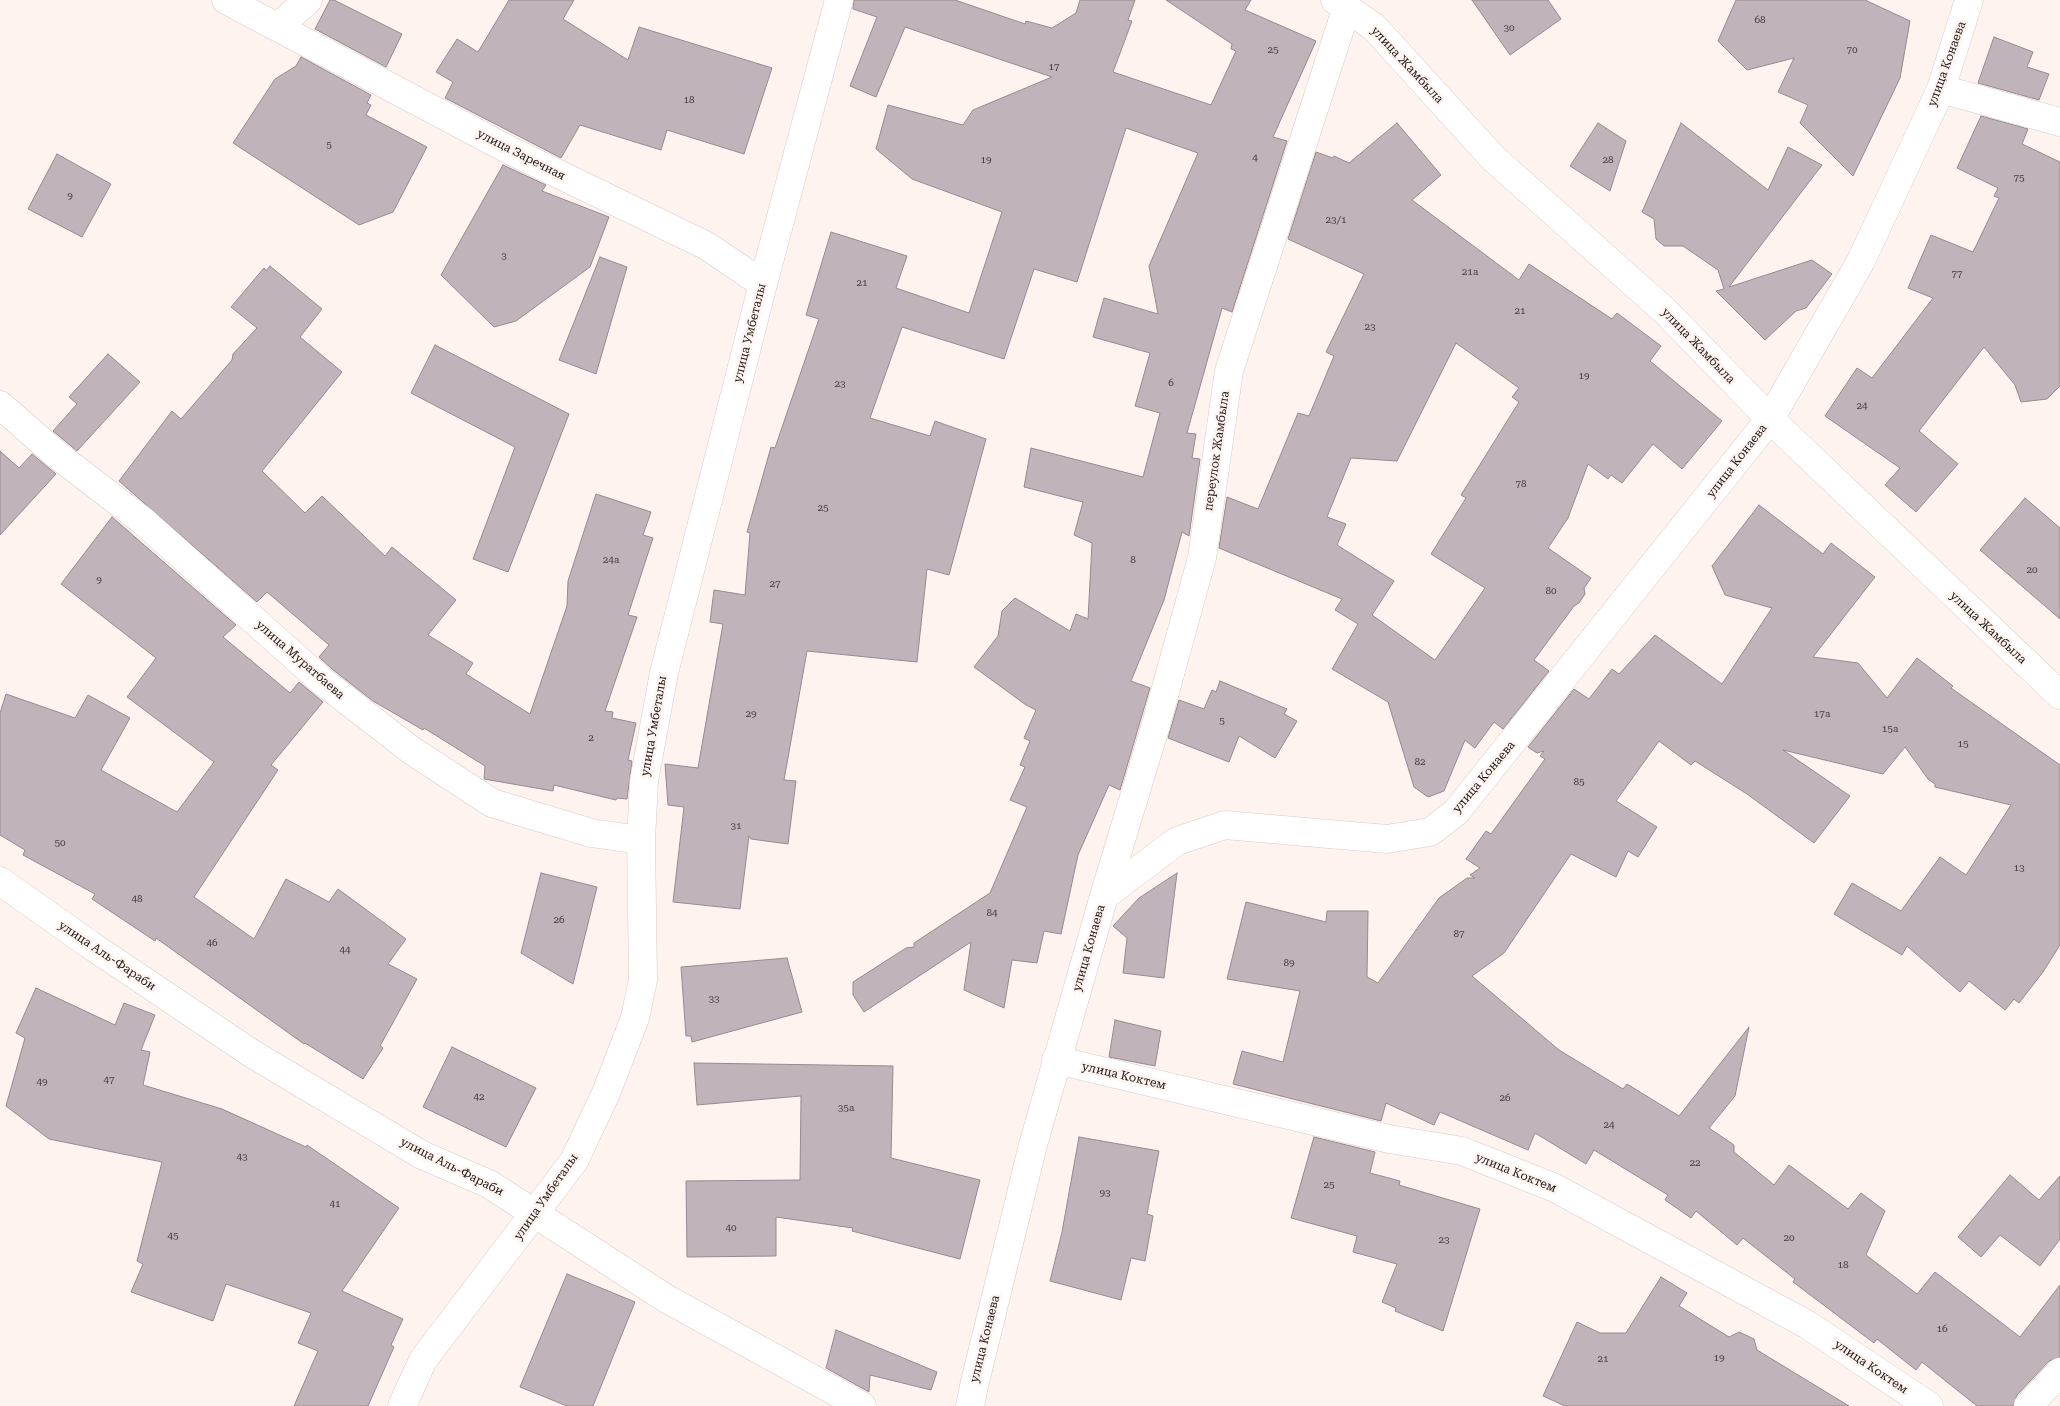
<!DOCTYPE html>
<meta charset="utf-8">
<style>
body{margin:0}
canvas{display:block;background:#fef3ef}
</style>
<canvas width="2060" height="1406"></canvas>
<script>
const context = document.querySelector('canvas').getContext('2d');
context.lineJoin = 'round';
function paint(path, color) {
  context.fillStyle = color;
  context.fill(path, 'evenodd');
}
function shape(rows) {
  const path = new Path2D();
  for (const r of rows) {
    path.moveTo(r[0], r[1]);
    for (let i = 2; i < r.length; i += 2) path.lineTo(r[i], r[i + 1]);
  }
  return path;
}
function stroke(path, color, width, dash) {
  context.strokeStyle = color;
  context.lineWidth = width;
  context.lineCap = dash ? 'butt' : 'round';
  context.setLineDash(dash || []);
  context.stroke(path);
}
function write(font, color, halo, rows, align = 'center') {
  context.font = font + ' "Roboto Serif",serif';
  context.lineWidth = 5;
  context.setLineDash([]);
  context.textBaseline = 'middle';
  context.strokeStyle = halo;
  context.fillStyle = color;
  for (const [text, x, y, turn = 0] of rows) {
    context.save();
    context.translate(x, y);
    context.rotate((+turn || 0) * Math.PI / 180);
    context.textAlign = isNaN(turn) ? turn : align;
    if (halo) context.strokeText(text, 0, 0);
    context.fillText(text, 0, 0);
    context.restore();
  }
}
const building = shape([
 [330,0,334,0,402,34,386,67,315,29,330,0],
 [509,0,574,0,563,19,628,60,639,27,772,68,744,154,667,130,661,150,580,125,561,158,445,98,453,82,436,72,457,39,478,52,509,0],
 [854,0,955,0,1025,24,1026,21,1052,28,1076,13,1080,0,1135,0,1128,20,1132,21,1113,72,1211,105,1236,51,1231,49,1232,44,1166,0,1251,0,1245,10,1316,41,1273,137,1287,141,1232,312,1222,308,1187,433,1196,434,1192,458,1200,459,1189,536,1182,532,1164,600,1131,681,1150,688,1120,790,1109,785,1078,855,1061,934,1044,931,1037,963,1012,960,1004,1008,964,990,971,942,864,1012,853,995,853,982,906,948,914,947,914,943,990,893,1027,807,1010,800,1025,767,1020,765,1030,741,1024,738,1036,710,1026,705,974,667,998,636,1002,611,1015,598,1070,631,1076,614,1088,619,1092,543,1074,535,1083,502,1024,487,1031,448,1143,477,1160,413,1135,406,1150,353,1093,337,1104,298,1158,314,1149,266,1198,153,1126,128,1077,282,1034,269,1004,359,902,327,870,418,930,436,935,421,986,439,949,575,927,569,917,662,807,651,784,780,796,781,788,844,751,839,749,836,740,909,673,902,684,807,668,805,665,764,698,768,723,624,710,622,714,590,745,595,750,533,747,532,771,447,775,448,819,319,806,315,831,232,907,256,896,288,969,313,1002,212,912,179,876,149,888,105,963,125,973,110,1052,77,905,27,876,97,850,86,877,17,853,9,854,0],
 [1472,0,1548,0,1561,19,1510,55,1472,0],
 [1736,0,1865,0,1910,21,1900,78,1853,176,1800,123,1808,105,1778,92,1794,58,1747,70,1718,41,1736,0],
 [1994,37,2033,52,2027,67,2049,74,2039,100,1978,83,1994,37],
 [301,57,371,95,367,103,371,105,366,115,427,147,393,212,359,225,233,143,275,79,296,66,301,57],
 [1981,116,2028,129,2022,144,2060,162,2060,386,2047,399,2021,402,2015,385,1984,347,1919,431,1958,464,1916,512,1885,485,1900,468,1825,416,1857,368,1872,378,1933,298,1908,288,1931,235,1973,252,1999,198,1994,196,1998,188,1957,168,1981,116],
 [1397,123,1441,175,1412,200,1519,280,1529,264,1612,319,1617,313,1661,346,1650,361,1722,421,1682,469,1653,444,1622,483,1611,475,1608,479,1588,464,1568,518,1548,548,1591,578,1584,588,1585,594,1579,603,1574,606,1534,660,1549,671,1503,729,1494,722,1475,748,1465,740,1444,791,1428,797,1414,787,1388,702,1332,669,1358,624,1335,610,1342,599,1219,548,1227,497,1258,509,1298,413,1309,416,1334,356,1326,352,1364,274,1288,239,1316,152,1333,158,1334,156,1349,163,1397,123],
 [1456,343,1519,388,1512,397,1519,402,1461,495,1466,498,1431,554,1485,588,1435,660,1372,615,1394,581,1337,545,1346,524,1327,517,1351,458,1397,461,1456,343],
 [1598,123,1626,141,1610,191,1570,166,1598,123],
 [1681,123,1768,190,1788,147,1822,165,1729,287,1812,260,1832,274,1806,308,1796,311,1765,340,1716,291,1724,289,1718,270,1683,246,1664,246,1656,239,1654,219,1642,212,1681,123],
 [57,154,111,184,82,237,28,209,57,154],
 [503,165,546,185,542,191,609,217,590,267,516,321,494,327,441,275,503,165],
 [600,257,627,267,596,374,559,360,600,257],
 [270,266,322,309,300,337,342,372,262,471,305,513,322,496,385,556,392,547,456,600,428,635,473,663,466,674,530,714,567,606,568,581,596,494,651,512,643,535,653,538,628,615,637,617,605,711,613,712,612,718,636,723,628,760,632,761,627,799,617,798,616,800,554,785,553,791,484,779,485,766,424,728,423,730,373,701,332,669,319,657,329,645,267,592,257,602,119,481,172,411,181,419,232,360,233,354,257,328,231,307,264,268,266,271,270,266],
 [435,345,569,414,508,572,473,559,515,447,411,393,435,345],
 [108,354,140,382,77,451,53,431,77,404,69,397,108,354],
 [0,451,19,468,32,454,56,474,0,535,0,451],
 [2025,498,2060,528,2060,619,1980,550,2025,498],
 [1759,505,1823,554,1831,543,1875,577,1813,657,1858,663,1887,698,1917,658,1953,686,1951,688,2060,765,2060,945,2043,972,2019,1003,2014,999,2005,1010,1969,981,1960,992,1907,946,1902,955,1834,914,1852,883,1901,911,1940,857,1966,875,2011,805,1935,787,1935,784,1928,779,1905,747,1883,774,1783,750,1850,796,1814,843,1747,794,1695,761,1691,765,1659,741,1616,801,1657,827,1638,857,1628,851,1616,877,1571,854,1504,953,1472,976,1559,1050,1623,1089,1627,1084,1679,1116,1749,1027,1735,1096,1709,1128,1734,1145,1734,1152,1774,1185,1789,1165,1848,1209,1861,1193,1885,1211,1866,1255,1917,1294,1935,1272,2020,1337,2060,1285,2060,1357,2049,1361,2017,1395,2013,1406,1977,1406,1922,1362,1916,1370,1877,1339,1874,1343,1793,1282,1795,1279,1743,1238,1737,1245,1696,1211,1691,1218,1665,1200,1668,1195,1594,1150,1586,1164,1535,1133,1528,1150,1440,1112,1434,1125,1386,1103,1381,1121,1233,1084,1242,1051,1283,1062,1300,991,1227,979,1246,902,1326,922,1327,911,1368,911,1367,977,1378,983,1439,898,1467,878,1475,878,1470,875,1480,868,1466,859,1486,831,1491,834,1545,759,1540,756,1544,751,1537,753,1528,747,1574,689,1589,699,1612,669,1619,674,1655,635,1722,684,1772,608,1725,595,1712,566,1759,505],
 [112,517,236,625,223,637,290,693,299,682,323,702,271,765,278,770,194,897,254,939,286,879,329,902,338,889,406,939,388,964,417,979,380,1046,383,1048,363,1079,305,1043,304,1044,156,938,155,941,92,899,95,894,23,855,25,850,0,835,0,713,6,694,75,718,88,695,130,718,101,770,177,812,214,762,127,697,156,658,61,584,112,517],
 [1220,681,1287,709,1284,714,1297,721,1275,758,1239,736,1229,762,1168,738,1179,700,1204,709,1212,690,1216,692,1220,681],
 [541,873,597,887,573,984,521,953,541,873],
 [1177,873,1164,978,1123,973,1127,938,1113,926,1139,898,1177,873],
 [787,958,802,1012,692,1042,691,1036,686,1036,681,967,787,958],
 [36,988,115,1025,124,1003,155,1015,141,1050,150,1052,143,1085,222,1109,306,1147,307,1145,399,1208,342,1291,403,1319,391,1345,394,1347,368,1406,294,1406,318,1351,298,1343,311,1313,226,1284,213,1321,131,1292,143,1264,137,1261,162,1162,49,1139,6,1106,25,1038,16,1033,36,988],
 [1115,1020,1161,1031,1155,1066,1109,1057,1115,1020],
 [452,1047,536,1088,506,1147,423,1107,452,1047],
 [694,1063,893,1066,891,1158,980,1180,960,1259,852,1231,853,1228,776,1217,776,1256,687,1257,686,1181,800,1180,801,1096,697,1105,694,1063],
 [1079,1137,1159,1151,1147,1214,1153,1216,1145,1261,1131,1258,1121,1300,1050,1281,1062,1232,1079,1137],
 [1314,1137,1375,1152,1370,1173,1400,1181,1399,1185,1480,1209,1443,1331,1395,1311,1396,1308,1382,1302,1397,1264,1353,1252,1357,1236,1291,1218,1314,1137],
 [2010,1175,2039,1200,2060,1176,2060,1239,2040,1266,2000,1235,1981,1257,1958,1237,2010,1175],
 [567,1274,635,1302,593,1406,567,1406,520,1387,567,1274],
 [1661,1277,1687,1293,1679,1306,1729,1337,1739,1332,1754,1339,1757,1350,1849,1406,1565,1406,1543,1396,1577,1322,1600,1333,1626,1333,1661,1277],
 [836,1330,937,1372,931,1390,870,1375,869,1392,826,1368,836,1330]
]);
paint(building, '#c0b4ba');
stroke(building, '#968a90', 1);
const minor = shape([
 [226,0,511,151,707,246,763,284],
 [1335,0,1374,27,1493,158,1664,310,1770,419,2060,695],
 [278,27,308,0],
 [1941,89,2060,122],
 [0,405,56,454,143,521,322,681,411,750,492,803,591,833,641,840],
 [0,881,89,944,251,1053,422,1155,489,1184,667,1299,862,1406],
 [1104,896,1155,728,1202,558,1229,371,1346,10],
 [1056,1060,1389,1139,1462,1151,1555,1188,1808,1325,1929,1406],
 [402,1406,423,1360,574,1161,606,1093,635,1018,643,980,641,840,644,781,664,673,763,284,839,0],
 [970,1406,974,1386,1033,1145,1104,896,1177,841,1225,825,1387,839,1430,832,1456,812,1770,419,1861,261,1941,89,1969,0],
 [2028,1406,2060,1372]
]);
stroke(minor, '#d8cbc5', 29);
stroke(minor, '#fff', 28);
write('10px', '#433d3d', null, [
 ["68",1760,20],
 ["30",1509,28],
 ["25",1273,50],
 ["70",1852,50],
 ["17",1054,67],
 ["18",689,100],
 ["5",329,145],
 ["4",1255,158],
 ["19",986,160],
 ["28",1608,160],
 ["75",2019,178],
 ["9",70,196],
 ["23/1",1336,220],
 ["3",504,256],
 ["21а",1470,272],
 ["77",1957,274],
 ["21",862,283],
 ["21",1520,311],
 ["23",1370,327],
 ["19",1584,376],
 ["6",1171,383],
 ["23",840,384],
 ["24",1862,406],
 ["78",1521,484],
 ["25",823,508],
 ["24а",611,560],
 ["8",1133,560],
 ["20",2032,570],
 ["9",99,580],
 ["27",775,584],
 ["80",1551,591],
 ["29",751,714],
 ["17а",1822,714],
 ["5",1222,721],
 ["15а",1890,729],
 ["2",591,738],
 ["15",1963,744],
 ["82",1420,762],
 ["85",1579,782],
 ["31",736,826],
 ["50",60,843],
 ["13",2019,868],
 ["48",137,899],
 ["84",992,913],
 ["26",559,920],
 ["87",1459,934],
 ["46",212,943],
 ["44",345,950],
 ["89",1289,963],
 ["33",714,999],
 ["47",109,1080],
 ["49",42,1082],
 ["42",479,1097],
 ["26",1505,1098],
 ["35а",846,1108],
 ["24",1609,1125],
 ["43",242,1157],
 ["22",1695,1163],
 ["25",1329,1185],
 ["93",1105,1193],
 ["41",335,1204],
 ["40",731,1228],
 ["45",173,1236],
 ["20",1789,1238],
 ["23",1444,1240],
 ["18",1843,1265],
 ["16",1942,1329],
 ["19",1719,1358],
 ["21",1603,1359]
]);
write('12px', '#191513', '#fef3ef', [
 ["улица Конаева",1947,64,-70],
 ["улица Жамбыла",1407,65,47],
 ["улица Заречная",521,155,27],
 ["улица Умбеталы",750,333,-76],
 ["улица Жамбыла",1698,346,46],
 ["переулок Жамбыла",1217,451,-82],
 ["улица Конаева",1737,461,-52],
 ["улица Жамбыла",1988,628,43],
 ["улица Муратбаева",300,660,41],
 ["улица Умбеталы",654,726,-80],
 ["улица Конаева",1484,777,-50],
 ["улица Конаева",1089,948,-74],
 ["улица Аль-Фараби",107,956,34],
 ["улица Коктем",1124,1076,13],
 ["улица Аль-Фараби",452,1167,27],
 ["улица Коктем",1516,1173,22],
 ["улица Умбеталы",546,1197,-55],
 ["улица Конаева",985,1339,-76],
 ["улица Коктем",1871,1367,34]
]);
</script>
